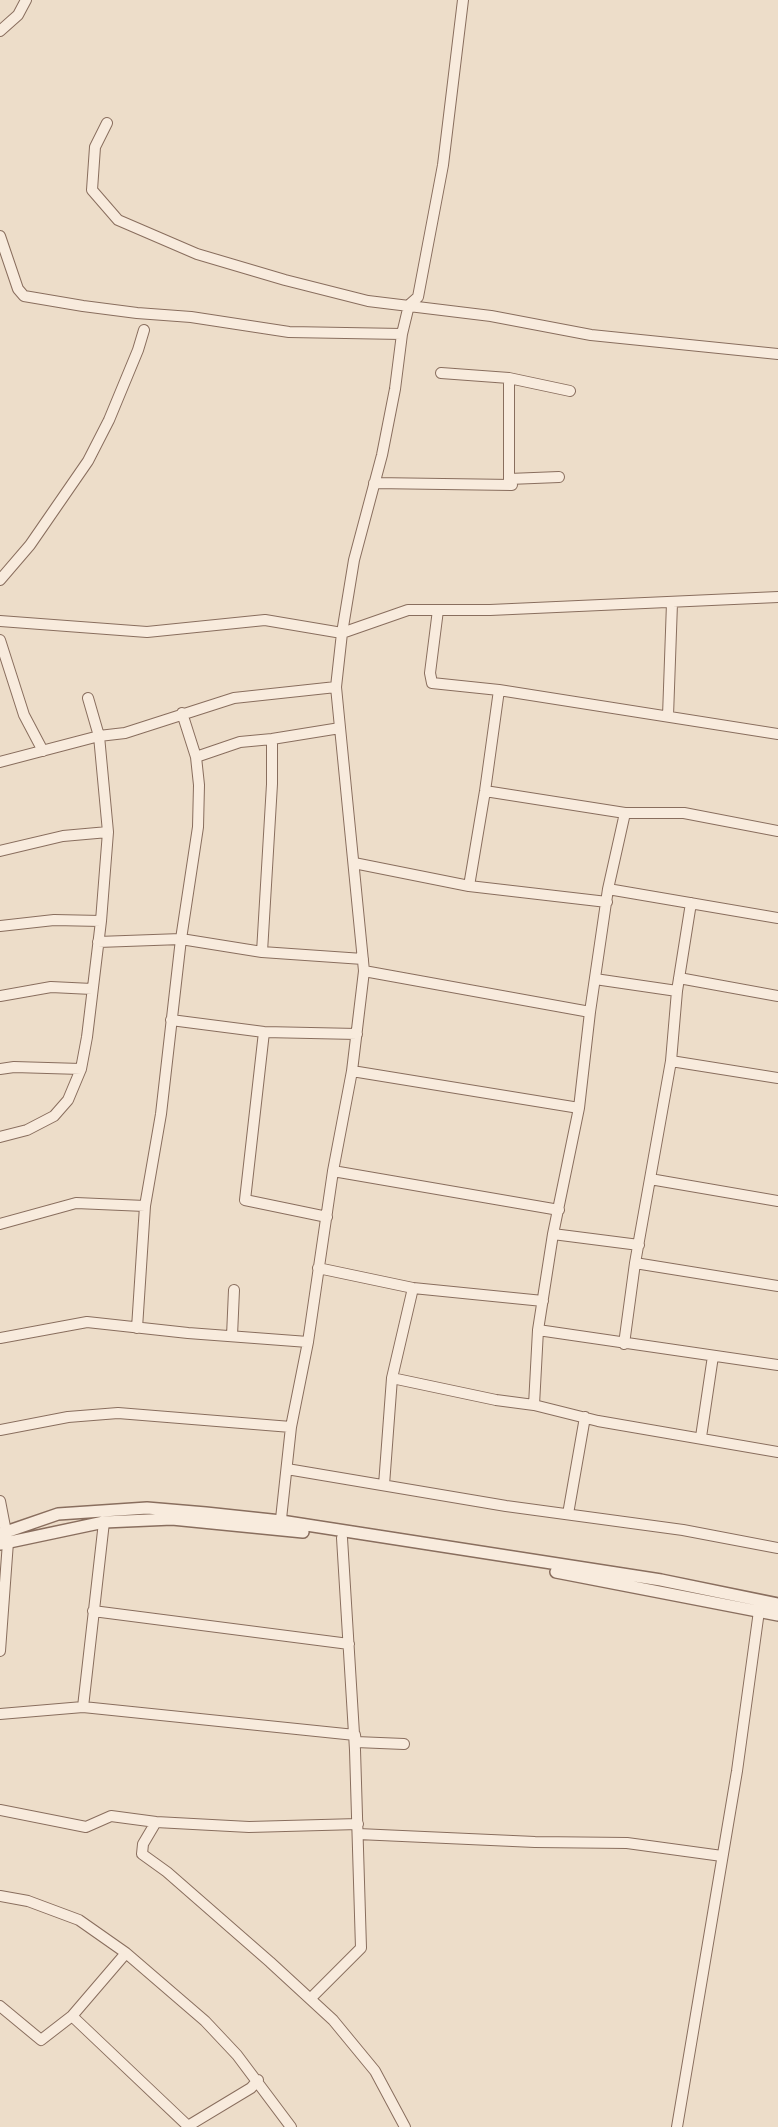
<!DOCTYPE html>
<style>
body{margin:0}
canvas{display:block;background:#edddc9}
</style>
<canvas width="778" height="2127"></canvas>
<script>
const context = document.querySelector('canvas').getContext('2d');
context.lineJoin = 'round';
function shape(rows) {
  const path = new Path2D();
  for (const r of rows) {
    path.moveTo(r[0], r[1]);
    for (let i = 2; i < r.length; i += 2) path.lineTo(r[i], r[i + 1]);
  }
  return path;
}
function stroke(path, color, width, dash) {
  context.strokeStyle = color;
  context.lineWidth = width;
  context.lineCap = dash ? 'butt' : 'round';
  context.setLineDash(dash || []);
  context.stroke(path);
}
const minor = shape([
 [0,31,18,15,26,0],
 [107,123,95,147,92,190,118,220,197,254,285,280,368,301,491,316,591,335,778,354],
 [0,236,18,289,24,296,83,306,137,313,191,317,289,332,402,334],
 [441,373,509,378,570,391],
 [509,378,509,479],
 [374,483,512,485,509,479,559,477],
 [0,580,30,545,88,461,109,420,138,350,144,330],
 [438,610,430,673,432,683,499,690,778,734],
 [0,621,147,632,265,620,342,633,408,610,490,610,778,597],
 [0,640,24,715,43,751],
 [668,716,672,603],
 [196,757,240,742,272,739,340,728],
 [0,762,99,736,125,733,234,698,336,687],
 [485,791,625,813,684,813,778,831],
 [0,851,63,836,108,832],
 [354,863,469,886,607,902],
 [469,886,485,791,499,690],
 [608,889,778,918],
 [0,926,54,920,101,921],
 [98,942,181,939,262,952,363,959],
 [262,952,272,784,272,739],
 [364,971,590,1012],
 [679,978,778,996],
 [595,979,677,991],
 [0,996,51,987,92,989],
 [171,1020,264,1032,357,1034],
 [264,1032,245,1200,327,1217],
 [671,1061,778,1078],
 [0,1069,14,1067,81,1069],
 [352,1071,579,1108],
 [0,1137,27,1130,54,1116,68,1100,81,1069,87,1037,101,921,108,832,99,736,88,698],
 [333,1171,559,1210],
 [650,1179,778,1201],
 [0,1224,76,1203,145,1206],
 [553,1234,639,1245],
 [635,1263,778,1286],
 [318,1268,413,1288,543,1301],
 [137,1328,145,1206,161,1114,181,939,198,827,199,785,196,757,182,713],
 [538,1330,778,1365],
 [232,1336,234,1290],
 [0,1338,87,1322,188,1333,308,1342],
 [624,1344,635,1263,671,1061,677,991,691,903],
 [392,1378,496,1400,534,1405,598,1421,778,1452],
 [534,1405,538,1330,553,1234,579,1108,590,1012,608,889,625,813],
 [0,1430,68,1417,118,1413,291,1427],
 [701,1437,713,1356],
 [287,1469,506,1506,683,1530,778,1548],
 [384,1485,392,1378,413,1288],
 [0,1501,6,1532],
 [568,1514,585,1417],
 [280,1528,291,1427,308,1342,333,1171,352,1071,364,971,336,687,342,633,354,560,382,455,395,389,402,334,409,305,418,297,443,165,463,0],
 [93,1611,349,1644],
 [0,1651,8,1542],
 [83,1707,104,1522],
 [0,1714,83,1707,355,1735,356,1742,404,1744],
 [0,1810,86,1827,111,1816,156,1822,249,1827,358,1824],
 [156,1822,143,1844,142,1854,167,1872,270,1962,333,2020,375,2071,405,2127],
 [358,1834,535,1842,627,1843,722,1856],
 [0,1896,28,1901,79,1920,126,1953,205,2021,237,2055,291,2127],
 [126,1953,72,2016,189,2127],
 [310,1999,361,1948,355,1750,342,1538],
 [0,2006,41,2040,72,2016],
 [188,2126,251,2088,258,2080],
 [677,2127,737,1771,759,1611]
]);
const tertiary = shape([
 [0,1534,58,1514,147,1508,206,1513,281,1521,661,1580,778,1604],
 [0,1544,104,1522,172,1519,303,1532],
 [556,1572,778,1615]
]);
stroke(minor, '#896e5e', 12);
stroke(tertiary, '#896e5e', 14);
stroke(minor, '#f8ebdd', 10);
stroke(tertiary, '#f8ebdd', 11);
</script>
